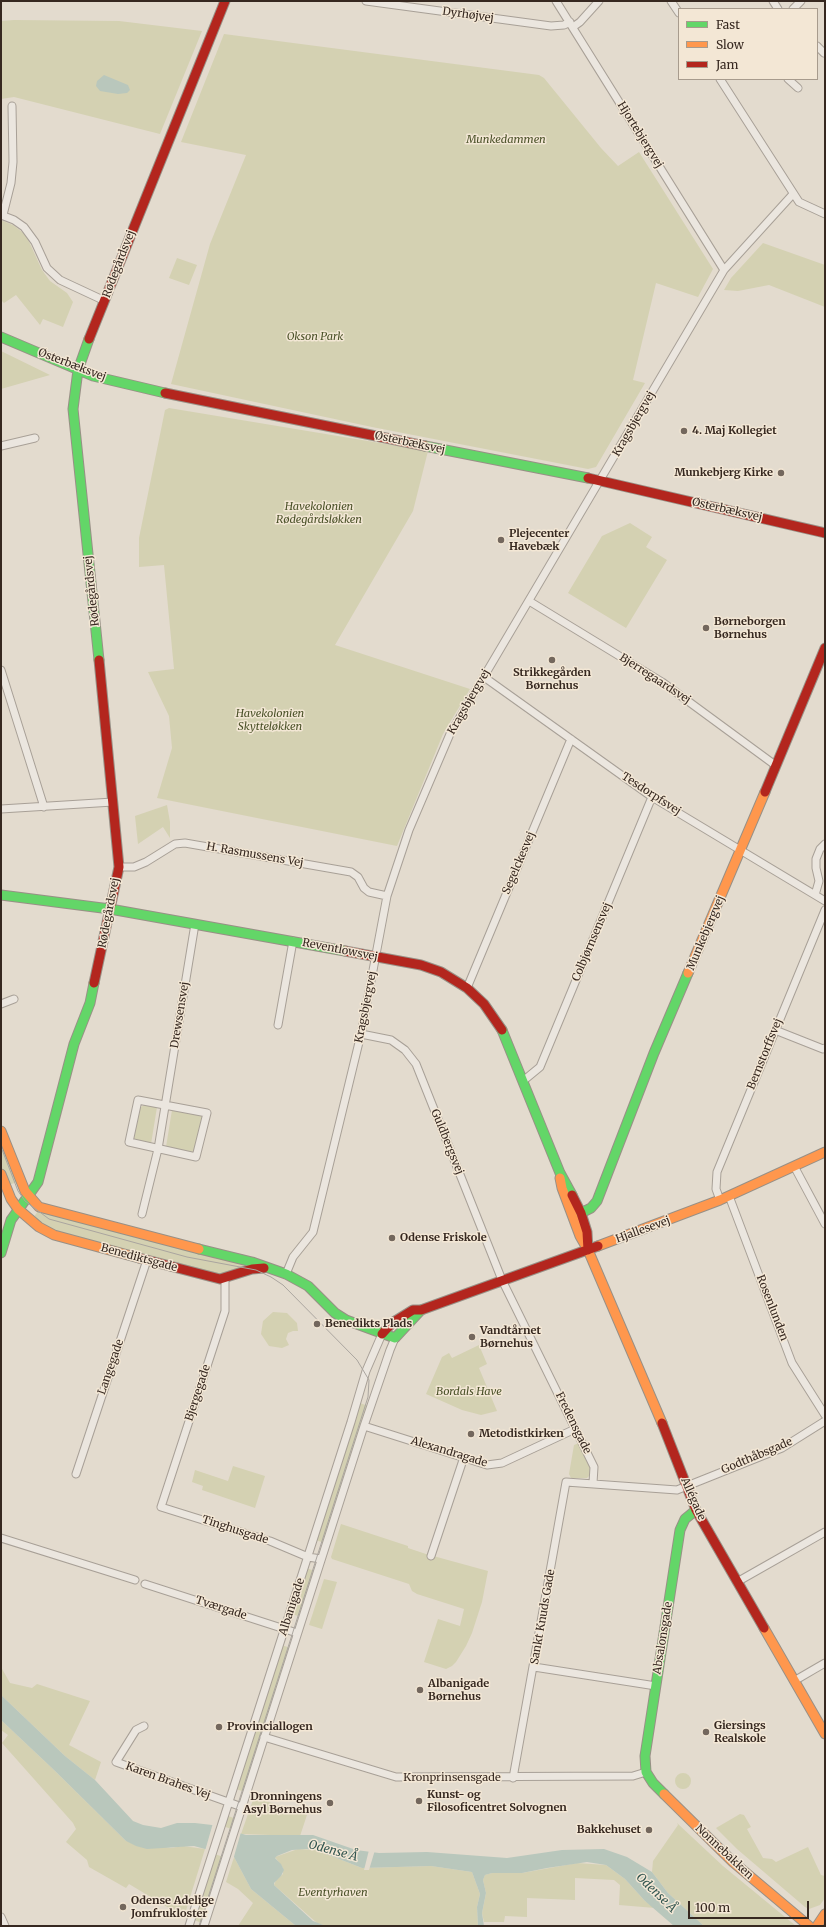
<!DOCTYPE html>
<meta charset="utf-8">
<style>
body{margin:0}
#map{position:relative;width:826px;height:1927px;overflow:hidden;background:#e3dbce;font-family:Merriweather,serif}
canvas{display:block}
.frame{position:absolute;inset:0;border:2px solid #362820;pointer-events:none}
.legend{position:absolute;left:678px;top:8px;width:140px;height:72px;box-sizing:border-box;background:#f3e7d5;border:1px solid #a79b8d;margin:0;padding:5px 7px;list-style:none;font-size:12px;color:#362820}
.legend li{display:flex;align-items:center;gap:8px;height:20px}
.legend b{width:20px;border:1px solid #a79b8d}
.scale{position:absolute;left:688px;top:1901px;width:121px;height:18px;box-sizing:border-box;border:2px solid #362820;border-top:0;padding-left:5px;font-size:12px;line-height:14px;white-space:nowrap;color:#362820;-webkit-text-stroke:3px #f3e7d5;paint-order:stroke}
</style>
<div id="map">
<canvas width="826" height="1927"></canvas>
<div class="frame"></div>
<ul class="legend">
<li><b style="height:5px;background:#63d668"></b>Fast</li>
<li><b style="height:5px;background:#ff974d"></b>Slow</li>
<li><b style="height:5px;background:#b3261e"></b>Jam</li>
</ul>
<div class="scale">100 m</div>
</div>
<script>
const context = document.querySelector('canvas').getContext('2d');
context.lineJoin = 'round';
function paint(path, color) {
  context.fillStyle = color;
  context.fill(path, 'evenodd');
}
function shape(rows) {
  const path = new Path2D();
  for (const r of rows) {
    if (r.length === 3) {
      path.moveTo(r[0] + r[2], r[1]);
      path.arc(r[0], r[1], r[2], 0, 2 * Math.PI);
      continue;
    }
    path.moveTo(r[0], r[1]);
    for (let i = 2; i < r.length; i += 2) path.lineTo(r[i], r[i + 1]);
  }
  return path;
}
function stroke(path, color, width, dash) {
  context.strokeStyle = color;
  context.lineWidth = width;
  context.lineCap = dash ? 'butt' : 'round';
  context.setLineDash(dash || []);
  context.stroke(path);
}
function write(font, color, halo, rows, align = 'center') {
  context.font = font + ' Merriweather,serif';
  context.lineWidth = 3;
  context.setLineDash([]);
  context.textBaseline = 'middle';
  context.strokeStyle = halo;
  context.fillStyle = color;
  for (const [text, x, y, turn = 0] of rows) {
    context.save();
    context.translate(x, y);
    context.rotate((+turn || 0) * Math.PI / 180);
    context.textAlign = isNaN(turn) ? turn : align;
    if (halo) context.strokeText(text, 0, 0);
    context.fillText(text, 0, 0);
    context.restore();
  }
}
paint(shape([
 [14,20,119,21,202,31,160,134,14,97,1,99,1,21],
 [224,34,539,75,544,78,601,148,618,166,639,152,713,269,698,297,656,283,633,380,645,383,596,467,588,469,372,427,171,384,210,244,246,155,181,142],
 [1,220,13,225,26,235,42,270,50,281,67,293,73,302,63,327,43,319,40,325,16,295,4,303,1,300],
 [763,243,825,265,825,307,769,285,738,291,724,290,731,278],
 [177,258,197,265,189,285,169,278],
 [1,351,50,375,1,389],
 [169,408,428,451,413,511,335,645,470,689,443,734,397,846,157,798,172,748,169,716,148,672,174,669,164,565,139,567,139,538,165,410],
 [630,523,652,537,646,547,667,560,626,628,568,593,602,536],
 [167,805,170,822,170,838,163,827,138,844,135,816],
 [145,1104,157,1107,151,1144,133,1139,140,1108],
 [172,1110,202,1116,196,1148,191,1153,166,1147],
 [1,1138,18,1182,8,1185,1,1166],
 [38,1211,247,1265,221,1275,56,1232,33,1218],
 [273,1312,287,1313,297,1323,298,1331,293,1331,288,1333,286,1339,289,1345,282,1348,269,1346,261,1334,263,1321],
 [479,1345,487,1364,479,1368,497,1411,481,1415,462,1410,426,1394,442,1357,449,1353,452,1358],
 [360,1403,368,1406,324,1543,316,1540],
 [579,1443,591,1466,591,1474,587,1478,571,1478,569,1474,574,1445],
 [233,1466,265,1476,255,1508,202,1490,203,1486,192,1482,195,1470,228,1481],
 [341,1524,408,1546,408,1548,426,1554,488,1571,482,1602,472,1633,466,1646,456,1662,452,1666,446,1669,424,1662,438,1619,460,1626,464,1609,417,1594,412,1591,409,1584,332,1559,331,1557],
 [306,1568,315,1571,301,1617,292,1614],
 [324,1579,337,1582,322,1629,309,1625],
 [282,1645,290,1648,245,1792,236,1789],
 [1,1667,10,1683,32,1688,37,1684,90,1701,69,1745,101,1762,95,1780,65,1756,1,1695],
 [1,1720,54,1770,126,1841,171,1848,183,1846,205,1849,184,1917,129,1884,126,1888,89,1867,87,1860,66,1842,76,1829,73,1823,2,1743,8,1735,1,1730],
 [683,1781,8],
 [254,1797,307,1815,300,1836,241,1834],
 [740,1814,744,1815,751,1827,747,1829,763,1858,772,1859,776,1862,808,1847,821,1875,825,1876,825,1898,820,1905,809,1909,805,1907,737,1849,716,1828],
 [226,1815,236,1819,202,1923,194,1920],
 [677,1823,723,1866,796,1926,704,1926,668,1893,652,1872,653,1861,678,1825],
 [298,1849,316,1850,362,1868,431,1866,472,1872,480,1894,477,1907,478,1926,326,1926,317,1923,274,1885,276,1880,283,1874,283,1868,275,1857],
 [234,1857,251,1889,296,1926,238,1926,253,1903,238,1889,226,1882],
 [577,1863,606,1865,625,1879,645,1901,655,1908,619,1905,620,1885,614,1880,575,1878,575,1900,527,1898,527,1917,505,1916,504,1922,484,1922,482,1913,486,1893,483,1880,485,1875,492,1873,522,1873]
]), '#d4d1b2');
paint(shape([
 [104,75,128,85,130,90,127,93,118,94,100,91,96,86,97,81],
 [1,1695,65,1756,95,1780,133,1821,143,1825,161,1828,177,1823,195,1823,212,1825,246,1835,313,1835,356,1850,379,1853,427,1852,507,1858,562,1850,604,1849,627,1857,652,1872,668,1893,704,1926,674,1926,645,1901,625,1879,606,1865,587,1862,547,1868,522,1873,492,1873,485,1875,483,1880,486,1893,482,1913,484,1926,478,1926,477,1907,480,1894,472,1872,431,1866,362,1868,316,1850,306,1849,292,1850,277,1856,275,1858,281,1864,284,1870,281,1876,274,1883,274,1885,313,1921,326,1926,296,1926,251,1889,234,1857,194,1846,147,1849,136,1846,126,1841,54,1770,1,1720]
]), '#b9c7bc');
paint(shape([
 [213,1823,241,1832,233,1860,205,1851],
 [369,1850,375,1850,369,1870,364,1870]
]), '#e3dbce');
const street = shape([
 [366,1,551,26,564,25,570,22],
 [556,1,724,270],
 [671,1,679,13],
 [773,1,778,9],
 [793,9,801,1],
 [573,27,580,22,599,1],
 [817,46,824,53],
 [720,79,799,202,825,214],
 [788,79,798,88],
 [1,215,14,220,24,227,35,242,47,268,60,280,105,301],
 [3,215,11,183,13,162,12,106],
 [1,446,35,438],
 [529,601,662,682,775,765],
 [1,670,44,807],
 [484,677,652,797,825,901],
 [1,809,113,802],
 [119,867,134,867,146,862,175,844,185,843,351,872,358,877,364,888,369,892,387,896],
 [815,895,819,881,816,868,816,859,820,849,825,844],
 [467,988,571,739],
 [1,1004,14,999],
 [278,1025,293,941],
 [775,1030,823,1049,825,1048],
 [361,1034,391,1040,405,1050,416,1064,502,1280,594,1467,593,1483],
 [523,1081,540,1067,652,797],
 [138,1100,207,1113,196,1157,129,1142,138,1100],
 [794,1166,825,1224],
 [729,1196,792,1363,825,1415],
 [720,1200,716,1189,717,1172,825,910],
 [142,1214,158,1149,195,924],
 [286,1274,293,1257,313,1232,361,1034,387,896,409,830,450,734,724,270,793,194],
 [225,1279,225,1311,161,1507,270,1541,308,1557,321,1559],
 [364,1426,487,1465,502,1463,575,1429],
 [76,1474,147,1260],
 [1,1538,135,1580],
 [431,1556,464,1457],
 [737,1582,825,1532],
 [145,1584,297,1633],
 [534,1667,656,1686],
 [794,1681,825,1663],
 [144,1726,136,1730,116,1762,242,1807],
 [264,1737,396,1777,633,1776,646,1772],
 [513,1778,566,1482,677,1490,782,1448,825,1421],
 [1,1917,5,1926],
 [189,1926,351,1422,366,1371,382,1334],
 [204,1926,364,1426,390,1350,395,1338]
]);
const fast = shape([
 [1,337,93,376,165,393],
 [89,339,78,370,73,409,99,660],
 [425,446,588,478],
 [1,895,110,909,345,951],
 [502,1030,560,1173,572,1195],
 [581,1213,591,1208,597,1201,654,1053,688,973],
 [199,1249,252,1262,286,1274,308,1286,335,1313,346,1320,395,1338,421,1310],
 [1,1253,11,1220,38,1182,74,1044,90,1003,94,983],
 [664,1794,653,1783,646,1772,645,1756,680,1530,685,1519,696,1510]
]);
const slow = shape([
 [688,973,765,792],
 [1,1131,25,1191,39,1207,199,1249],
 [1,1174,11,1199,18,1209,39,1227,54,1235,139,1258],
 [560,1178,562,1188,580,1236,588,1250,662,1423],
 [598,1246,720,1200,825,1152],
 [764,1628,825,1734],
 [664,1794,733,1862,809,1926],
 [817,1926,825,1914]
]);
const jam = shape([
 [89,339,225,1],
 [165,393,425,446],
 [588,478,825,533],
 [765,792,825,648],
 [345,951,421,965,441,972,467,988,484,1004,502,1030],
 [94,983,119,867,99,660],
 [572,1195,581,1213,587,1232,588,1250],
 [139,1258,220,1279,252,1269,264,1268],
 [382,1334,392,1323,413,1310,421,1310,598,1246],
 [662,1423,696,1510,764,1628]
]);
stroke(street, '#a8a097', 9);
stroke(fast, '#989086', 11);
stroke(slow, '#989086', 11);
stroke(jam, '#989086', 11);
stroke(street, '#ebe6df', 7);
stroke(fast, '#63d668', 9);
stroke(slow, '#ff974d', 9);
stroke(jam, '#b3261e', 9);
stroke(shape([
 [1,1147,18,1191,25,1201,49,1219,187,1257,256,1270,271,1277,283,1285,357,1360,369,1380,368,1397,199,1926]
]), '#aaa59f', 1);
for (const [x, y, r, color] of [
 [684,431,4,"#73675d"],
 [781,473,4,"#73675d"],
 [501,540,4,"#73675d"],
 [706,628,4,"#73675d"],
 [552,660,4,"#73675d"],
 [392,1238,4,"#73675d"],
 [317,1324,4,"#73675d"],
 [472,1337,4,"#73675d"],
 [471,1434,4,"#73675d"],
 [420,1690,4,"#73675d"],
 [219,1727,4,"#73675d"],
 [706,1732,4,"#73675d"],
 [419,1801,4,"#73675d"],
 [330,1803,4,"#73675d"],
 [649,1830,4,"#73675d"],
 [123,1907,4,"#73675d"]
]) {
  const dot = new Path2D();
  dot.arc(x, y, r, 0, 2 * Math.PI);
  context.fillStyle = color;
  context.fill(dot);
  stroke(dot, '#f3e7d5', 1.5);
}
write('11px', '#362820', '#f3e7d5', [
 ["Dyrhøjvej",468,15,8],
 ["Hjortebjergvej",640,135,58],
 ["Rødegårdsvej",119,264,-69],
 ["Østerbæksvej",72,365,21],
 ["Kragsbjergvej",634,424,-60],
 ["Østerbæksvej",410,443,12],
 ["Østerbæksvej",727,510,13],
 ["Rødegårdsvej",92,591,-96],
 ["Bjerregaardsvej",655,679,33],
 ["Kragsbjergvej",469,702,-60],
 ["Tesdorpfsvej",651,794,33],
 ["H. Rasmussens Vej",255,855,10],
 ["Segelckesvej",519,863,-67],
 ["Rødegårdsvej",109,913,-79],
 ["Munkebjergvej",706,933,-67],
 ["Colbjørnsensvej",592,942,-67],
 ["Reventlowsvej",340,950,11],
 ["Kragsbjergvej",366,1007,-79],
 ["Drewsensvej",180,1015,-81],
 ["Bernstorffsvej",765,1054,-68],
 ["Guldbergsvej",447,1142,68],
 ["Hjallesevej",643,1230,-20],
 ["Benediktsgade",139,1258,15],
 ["Rosenlunden",772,1308,69],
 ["Langegade",111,1367,-71],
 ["Bjergegade",198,1393,-72],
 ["Fredensgade",573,1423,64],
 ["Alexandragade",449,1452,17],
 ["Godthåbsgade",757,1456,-23],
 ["Allégade",693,1499,66],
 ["Tinghusgade",235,1530,18],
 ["Albanigade",292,1607,-72],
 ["Tværgade",221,1608,18],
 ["Sankt Knuds Gade",543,1617,-80],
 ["Absalonsgade",663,1638,-81],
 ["Kronprinsensgade",452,1778],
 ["Karen Brahes Vej",168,1781,20],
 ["Nonnebakken",724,1852,43]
]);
write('italic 11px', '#4a5128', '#f3e7d5', [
 ["Munkedammen",506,140],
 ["Okson Park",315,337],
 ["Havekolonien",319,507],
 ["Rødegårdsløkken",319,520],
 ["Havekolonien",270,714],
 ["Skytteløkken",270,727],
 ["Bordals Have",469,1392],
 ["Eventyrhaven",333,1893]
]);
write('bold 11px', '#362820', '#f3e7d5', [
 ["4. Maj Kollegiet",692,431],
 ["Munkebjerg Kirke",773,473,"right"],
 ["Plejecenter",509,534],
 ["Havebæk",509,547],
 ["Børneborgen",714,622],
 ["Børnehus",714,635],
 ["Strikkegården",552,673,"center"],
 ["Børnehus",552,686,"center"],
 ["Odense Friskole",400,1238],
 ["Benedikts Plads",325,1324],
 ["Vandtårnet",480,1331],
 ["Børnehus",480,1344],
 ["Metodistkirken",479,1434],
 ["Albanigade",428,1684],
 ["Børnehus",428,1697],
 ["Giersings",714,1726],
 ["Realskole",714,1739],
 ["Provinciallogen",227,1727],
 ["Kunst- og",427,1795],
 ["Filosoficentret Solvognen",427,1808],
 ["Dronningens",322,1797,"right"],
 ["Asyl Børnehus",322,1810,"right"],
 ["Bakkehuset",641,1830,"right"],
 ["Odense Adelige",131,1901],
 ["Jomfrukloster",131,1914]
], 'left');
write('italic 12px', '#30544f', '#f3e7d5', [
 ["Odense Å",333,1851,15],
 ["Odense Å",656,1893,44]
]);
</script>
